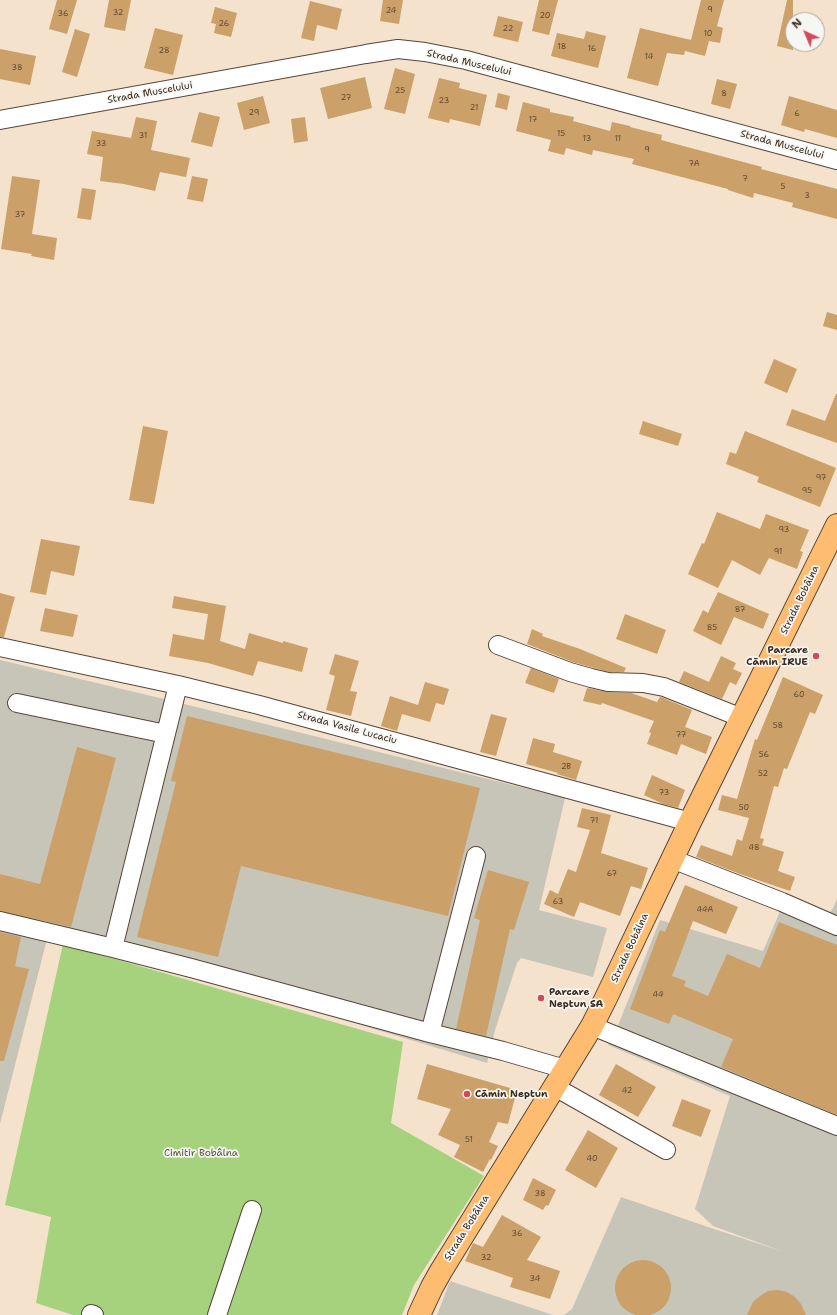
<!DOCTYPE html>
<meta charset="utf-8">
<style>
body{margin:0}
#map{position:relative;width:837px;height:1315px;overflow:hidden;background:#f4e2cd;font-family:"Shantell Sans",sans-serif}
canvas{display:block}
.north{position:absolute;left:785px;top:12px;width:40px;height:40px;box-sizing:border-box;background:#f6f6f2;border:1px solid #aba49d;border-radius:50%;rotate:316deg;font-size:11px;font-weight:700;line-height:16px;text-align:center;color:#3b2a1e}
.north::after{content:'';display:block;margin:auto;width:14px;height:18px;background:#d1495b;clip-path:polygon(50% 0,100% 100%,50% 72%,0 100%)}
</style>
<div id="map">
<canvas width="837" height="1315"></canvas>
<div class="north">N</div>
</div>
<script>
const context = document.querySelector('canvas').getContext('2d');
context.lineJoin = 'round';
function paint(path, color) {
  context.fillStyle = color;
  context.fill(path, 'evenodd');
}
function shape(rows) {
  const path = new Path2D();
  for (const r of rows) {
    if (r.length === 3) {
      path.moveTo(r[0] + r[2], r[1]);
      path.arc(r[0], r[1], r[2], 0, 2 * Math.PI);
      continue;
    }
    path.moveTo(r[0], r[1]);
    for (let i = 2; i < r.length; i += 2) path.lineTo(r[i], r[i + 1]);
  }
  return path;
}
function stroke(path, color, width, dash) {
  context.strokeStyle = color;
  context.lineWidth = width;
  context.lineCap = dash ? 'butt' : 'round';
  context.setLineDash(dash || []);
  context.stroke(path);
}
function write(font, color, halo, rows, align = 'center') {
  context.font = font + ' "Shantell Sans",sans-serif';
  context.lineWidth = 3.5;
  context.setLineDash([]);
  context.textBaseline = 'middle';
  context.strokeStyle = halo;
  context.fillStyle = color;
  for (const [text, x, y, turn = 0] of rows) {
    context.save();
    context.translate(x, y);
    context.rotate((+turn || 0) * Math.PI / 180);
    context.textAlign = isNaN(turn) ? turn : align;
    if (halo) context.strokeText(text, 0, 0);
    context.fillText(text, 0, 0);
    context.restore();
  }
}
paint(shape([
 [0,660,164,699,565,798,539,910,607,928,593,977,521,958,517,963,495,1030,487,1063,308,1009,48,935,0,1124],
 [837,899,837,1315,564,1315,572,1309,621,1197,705,1226,784,1252,713,1226,695,1209,730,1096,608,1045,619,1023,660,920,763,951,781,909,821,924,833,908],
 [450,1281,553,1315,437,1315]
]), '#c7c4b8');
paint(shape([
 [63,944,403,1042,391,1123,484,1176,414,1285,402,1315,73,1315,36,1303,51,1217,5,1205]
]), '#a6d17d');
paint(shape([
 [57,0,77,0,67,34,49,29],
 [109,0,131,0,125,31,104,27],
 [383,0,403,0,399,24,380,21],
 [539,0,558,0,549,35,532,31],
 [701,0,724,0,717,26,723,28,720,43,709,41,705,56,685,51,684,55,667,53,658,86,627,78,640,28,691,40],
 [787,0,793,0,793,50,777,46],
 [310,1,342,9,337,30,317,25,314,41,301,38],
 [215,7,237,13,231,37,214,33,216,24,211,23],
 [498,16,523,22,518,42,493,36],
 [155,28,183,35,173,75,144,68],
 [75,29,90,34,77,77,62,72],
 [586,31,606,36,598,68,551,56,557,33,584,39],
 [0,49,36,56,30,85,0,79],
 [395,68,415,74,405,114,384,109],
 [365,77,372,108,328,119,320,88],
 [439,78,460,83,459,88,487,95,480,126,450,119,449,123,428,118],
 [717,79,737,84,730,109,711,104],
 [498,93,510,96,507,110,495,107],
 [263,96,270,123,244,130,237,103],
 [789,96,837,110,837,138,805,129,804,132,781,125],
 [523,102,550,109,550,112,574,117,573,121,610,131,612,122,630,126,630,127,662,135,661,140,762,167,761,169,837,189,837,219,792,207,793,203,754,193,753,198,728,190,728,189,632,164,634,159,593,150,592,155,566,148,564,155,548,151,551,140,516,131],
 [199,112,220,117,212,147,191,142],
 [136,117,157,121,151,150,190,158,186,177,160,172,155,191,124,184,100,181,103,157,87,154,92,131,131,138],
 [305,117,308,141,294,143,291,119],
 [12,176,40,180,32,234,57,238,54,260,31,256,32,254,1,249],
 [192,176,208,179,203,202,187,199],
 [82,188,96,190,91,220,77,218],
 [827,312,837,315,837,330,823,326],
 [774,359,797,369,787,393,764,383],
 [836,394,837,394,837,443,786,425,792,409,825,421],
 [643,421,682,434,678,446,639,434],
 [143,426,168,431,154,504,129,500],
 [745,431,836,468,820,507,757,482,759,477,726,464,730,452,736,454],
 [717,512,760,529,766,514,809,530,800,551,803,552,797,569,769,558,760,575,732,560,718,588,688,574,702,543,704,544],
 [41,539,80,546,74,576,51,571,46,595,30,592],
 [718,592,769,614,763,629,734,617,721,645,693,631,703,610,708,613],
 [0,593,15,597,4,637,0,637],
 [174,596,226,606,220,641,245,649,249,633,283,643,283,641,308,648,302,672,258,661,253,676,208,663,169,656,173,634,204,640,208,614,172,608],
 [45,608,78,615,73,637,40,631],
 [625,614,666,630,657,654,616,639],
 [532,629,543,634,542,636,580,649,626,668,624,672,609,672,594,668,573,662,527,644],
 [335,654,359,661,350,691,357,692,351,716,326,710,335,676,329,674],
 [721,656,736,663,733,669,742,673,736,685,730,682,722,699,679,682,684,671,709,682],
 [531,668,559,679,554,693,525,683],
 [783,677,823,695,815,714,810,712,787,769,784,768,778,787,774,786,760,838,764,839,762,845,784,852,778,871,795,877,790,891,740,874,696,857,701,845,732,856,737,839,742,841,749,818,718,810,722,795,737,799,755,739,757,740],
 [425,682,449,689,444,705,436,703,430,722,402,714,397,731,381,726,390,696,418,705],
 [587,688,608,692,631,693,657,702,660,697,661,697,692,710,685,727,712,737,706,754,681,744,677,755,647,744,651,733,649,732,654,721,602,703,601,705,583,701],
 [491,714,507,718,496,756,480,752],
 [187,716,480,788,448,916,241,866,218,957,137,937,176,782,171,781],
 [533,738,555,744,553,752,582,761,576,780,557,774,558,773,526,764],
 [77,747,116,758,71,927,0,911,0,874,40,884],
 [652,775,685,790,678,808,663,804,644,795],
 [582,808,611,815,601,853,648,868,641,889,631,886,620,916,580,902,574,917,544,904,550,890,558,894,568,869,576,872,590,830,577,827],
 [488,870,529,882,514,930,510,929,486,1036,456,1029,480,920,474,918],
 [685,885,738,907,726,934,693,921,672,976,686,981,684,986,708,996,727,954,760,968,779,922,837,945,837,1115,721,1067,733,1039,673,1014,669,1024,630,1009,660,930,665,932],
 [0,932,21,937,15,966,29,969,4,1061,0,1061],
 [427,1064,517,1090,508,1124,498,1122,489,1142,498,1146,491,1160,490,1159,483,1172,454,1157,460,1145,438,1135,451,1109,417,1099],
 [616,1064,656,1087,638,1117,599,1095],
 [682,1099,711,1110,701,1137,672,1126],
 [588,1130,618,1148,596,1188,565,1170],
 [533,1178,556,1190,548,1206,546,1205,543,1210,523,1200],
 [502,1215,541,1237,527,1260,560,1271,550,1299,510,1287,513,1278,465,1261,473,1243,483,1247],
 [643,1288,28],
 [778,1290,787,1292,795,1297,801,1304,806,1315,747,1315,753,1302,760,1296,768,1291]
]), '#cba069');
const minor = shape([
 [0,120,366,54,398,49,425,52,466,60,837,160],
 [498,645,570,672,591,678,608,682,643,683,664,687,742,718],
 [0,647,178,685,259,705,690,822],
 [17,703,166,734],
 [672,859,782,902,837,926],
 [0,921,113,948,191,968,430,1033,503,1051,565,1069],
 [113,948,178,685],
 [592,1026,837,1126],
 [430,1033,476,856],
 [555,1087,666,1150],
 [91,1314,94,1315],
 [217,1315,252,1210]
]);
const major = shape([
 [419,1315,432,1287,441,1271,592,1026,606,998,690,822,837,525]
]);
stroke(minor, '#574638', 20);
stroke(major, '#574638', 24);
stroke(minor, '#fff', 18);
stroke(major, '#febc70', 22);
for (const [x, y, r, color] of [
 [816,656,4,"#d1495b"],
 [541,998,4,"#d1495b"],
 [467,1094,4,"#d1495b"]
]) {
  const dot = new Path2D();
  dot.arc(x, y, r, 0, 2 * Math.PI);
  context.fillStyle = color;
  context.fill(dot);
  stroke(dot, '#f6f6f2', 1.5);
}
write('8px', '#5f4831', null, [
 ["9",710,10],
 ["24",391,11],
 ["32",118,13],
 ["36",63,14],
 ["20",545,16],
 ["26",224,24],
 ["22",508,29],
 ["10",708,34],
 ["18",562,47],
 ["16",592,49],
 ["28",164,51],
 ["14",649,57],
 ["38",17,68],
 ["25",400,91],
 ["8",724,94],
 ["27",346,98],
 ["23",444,101],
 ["21",474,108],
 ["29",254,113],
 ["6",797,114],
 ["17",533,120],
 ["15",561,134],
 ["31",143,136],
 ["13",587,139],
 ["11",618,139],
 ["33",101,144],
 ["9",647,150],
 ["7A",694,164],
 ["7",745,179],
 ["5",783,187],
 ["3",807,196],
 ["37",20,215],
 ["97",821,478],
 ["95",807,491],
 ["93",784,530],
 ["91",778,552],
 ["87",740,610],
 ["85",712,628],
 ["60",799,695],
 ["58",778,726],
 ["77",681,735],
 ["56",764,755],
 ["2B",566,767],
 ["52",763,774],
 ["73",664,793],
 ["50",744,808],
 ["71",594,821],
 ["48",754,848],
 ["67",612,874],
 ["63",558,902],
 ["44A",705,910],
 ["44",658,995],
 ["42",627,1091],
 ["51",469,1140],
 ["40",592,1159],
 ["38",540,1194],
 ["36",517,1234],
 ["32",486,1258],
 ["34",535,1279]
]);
write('10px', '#3b2a1e', '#f6f6f2', [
 ["Strada Muscelului",469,63,13],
 ["Strada Muscelului",150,93,-10],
 ["Strada Muscelului",782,145,15],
 ["Strada Bobâlna",800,600,-64],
 ["Strada Vasile Lucaciu",347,728,15],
 ["Strada Bobâlna",630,948,-65],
 ["Strada Bobâlna",467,1228,-58]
]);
write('bold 10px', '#3b2a1e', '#f6f6f2', [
 ["Parcare",808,650,"right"],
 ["Cămin IRUE",808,662,"right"],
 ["Parcare",549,992],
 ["Neptun SA",549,1004],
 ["Cămin Neptun",475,1094]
], 'left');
write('10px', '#565436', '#f6f6f2', [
 ["Cimitir Bobâlna",201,1153]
]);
</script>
